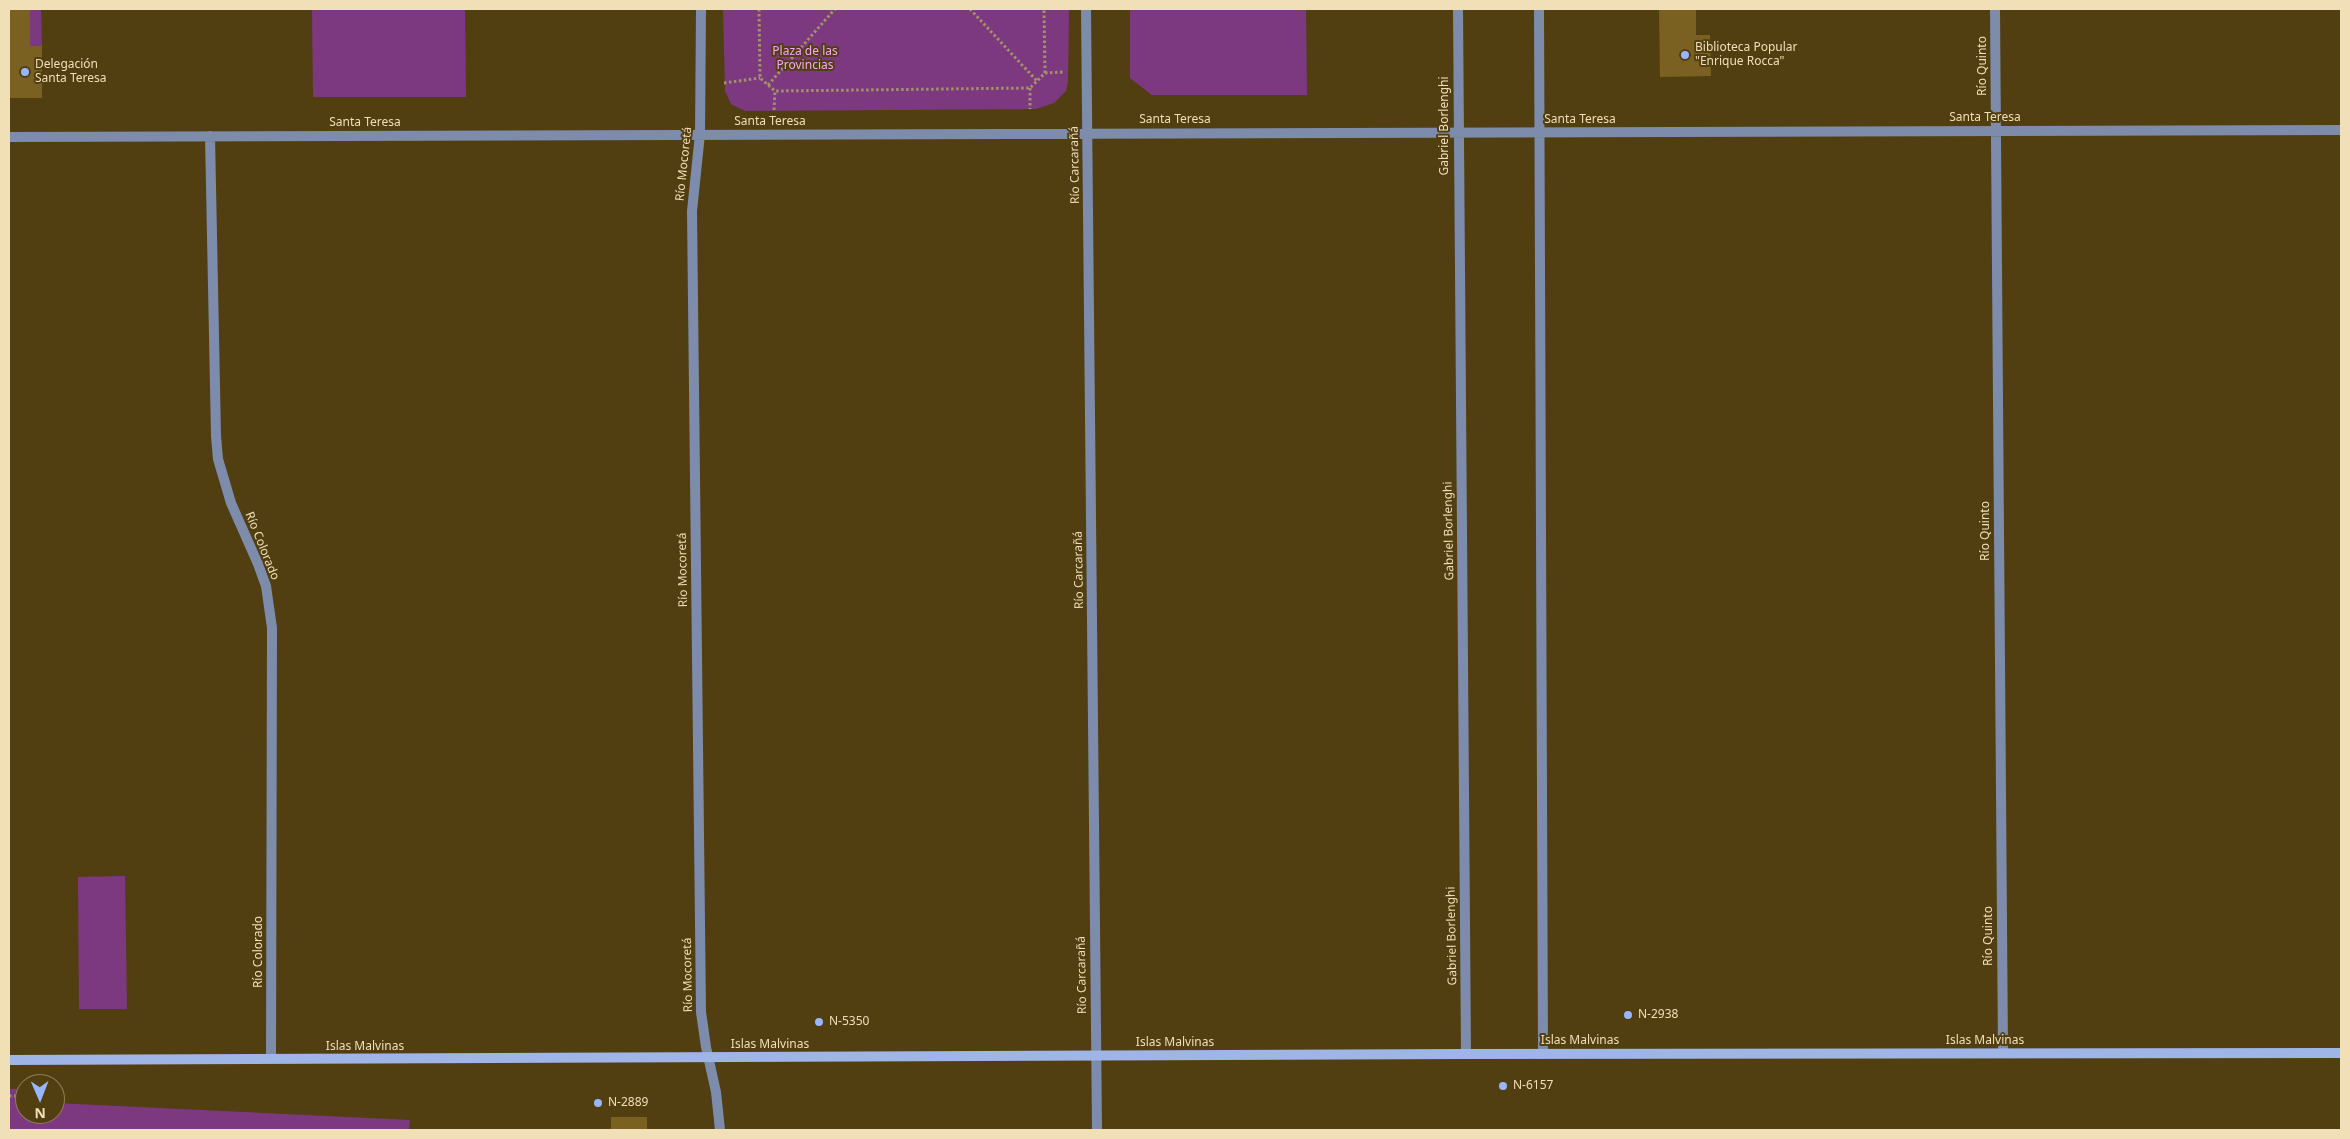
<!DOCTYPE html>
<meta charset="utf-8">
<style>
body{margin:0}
#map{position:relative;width:2350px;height:1139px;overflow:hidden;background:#513f12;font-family:"Noto Sans",sans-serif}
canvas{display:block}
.frame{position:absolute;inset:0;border:10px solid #f1dfb8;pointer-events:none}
.north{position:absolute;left:15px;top:1074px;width:50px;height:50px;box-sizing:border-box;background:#513f12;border:1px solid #917f54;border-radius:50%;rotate:179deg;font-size:14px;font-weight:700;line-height:20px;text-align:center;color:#f1dfb8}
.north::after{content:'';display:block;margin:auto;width:18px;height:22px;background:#97b6fd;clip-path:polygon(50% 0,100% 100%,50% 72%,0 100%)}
</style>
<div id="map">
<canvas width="2350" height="1139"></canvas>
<div class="frame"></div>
<div class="north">N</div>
</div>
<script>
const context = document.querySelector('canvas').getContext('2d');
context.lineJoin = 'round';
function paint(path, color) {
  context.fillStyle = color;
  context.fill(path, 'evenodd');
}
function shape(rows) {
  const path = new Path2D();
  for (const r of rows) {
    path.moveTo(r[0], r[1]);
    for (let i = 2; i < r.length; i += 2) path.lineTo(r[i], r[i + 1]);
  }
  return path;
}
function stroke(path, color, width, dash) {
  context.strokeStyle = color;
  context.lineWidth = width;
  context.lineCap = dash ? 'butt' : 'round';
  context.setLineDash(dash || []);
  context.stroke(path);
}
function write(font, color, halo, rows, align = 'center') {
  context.font = font + ' "Noto Sans",sans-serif';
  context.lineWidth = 4;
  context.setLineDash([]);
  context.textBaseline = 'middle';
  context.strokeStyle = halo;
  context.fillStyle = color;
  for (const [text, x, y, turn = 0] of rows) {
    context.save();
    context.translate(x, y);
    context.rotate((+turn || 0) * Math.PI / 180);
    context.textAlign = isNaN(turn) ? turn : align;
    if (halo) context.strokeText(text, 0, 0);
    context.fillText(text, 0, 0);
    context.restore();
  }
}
paint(shape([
 [30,9,41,9,42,46,30,46],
 [312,9,465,9,466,97,313,97],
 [723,9,1069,9,1068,82,1066,91,1054,103,1036,109,745,111,731,104,725,91],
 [1130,9,1306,9,1307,95,1152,95,1130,78],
 [125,876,127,1009,79,1009,78,877],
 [9,1089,25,1089,25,1114,55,1114,55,1103,410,1120,409,1130,9,1130]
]), '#7d3980');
paint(shape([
 [9,9,30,9,30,46,42,46,42,98,9,98],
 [1659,9,1696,9,1696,35,1710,35,1711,76,1660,77],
 [611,1117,647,1117,647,1130,611,1130]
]), '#7b6121');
stroke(shape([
 [759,9,760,78,775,91,1030,88,1045,73,1044,9],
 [970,9,1037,81],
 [1045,73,1064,72],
 [724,83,760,78],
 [768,85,835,9],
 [1030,88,1030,109],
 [774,110,775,91],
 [9,1096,25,1096]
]), '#a39167', 3, [2.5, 2.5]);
stroke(shape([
 [701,9,700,134,692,211,701,1012,706,1047,716,1092,720,1130],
 [1086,9,1097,1130],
 [1458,9,1466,1054],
 [1539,9,1543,1054],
 [1995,9,2003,1053],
 [210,136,216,436,218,459,231,503,258,564,266,586,272,628,271,1058],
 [9,137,2341,130]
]), '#7e8cab', 10);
stroke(shape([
 [9,1060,1466,1054,2341,1053]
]), '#9fb5e6', 10);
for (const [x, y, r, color] of [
 [1685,55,5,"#97b6fd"],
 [25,72,5,"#97b6fd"],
 [1628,1015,5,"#97b6fd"],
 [819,1022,5,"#97b6fd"],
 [1503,1086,5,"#97b6fd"],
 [598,1103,5,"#97b6fd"]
]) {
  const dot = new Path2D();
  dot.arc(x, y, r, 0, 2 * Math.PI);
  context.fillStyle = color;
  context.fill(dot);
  stroke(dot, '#513f12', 2);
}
write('12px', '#f1dfb8', '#513f12', [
 ["Biblioteca Popular",1695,48],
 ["\"Enrique Rocca\"",1695,62],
 ["Delegación",35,65],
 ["Santa Teresa",35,79],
 ["N-2938",1638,1015],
 ["N-5350",829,1022],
 ["N-6157",1513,1086],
 ["N-2889",608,1103]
], 'left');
write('12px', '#fca5fe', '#513f12', [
 ["Plaza de las",805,52],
 ["Provincias",805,66]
]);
write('12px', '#f1dfb8', '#513f12', [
 ["Río Quinto",1983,66,-90],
 ["Santa Teresa",1985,118],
 ["Santa Teresa",1175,120],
 ["Santa Teresa",1580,120],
 ["Santa Teresa",770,122],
 ["Santa Teresa",365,123],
 ["Gabriel Borlenghi",1445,126,-90],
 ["Río Mocoretá",684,164,-84],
 ["Río Carcarañá",1075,165,-91],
 ["Gabriel Borlenghi",1449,531,-91],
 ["Río Quinto",1986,531,-90],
 ["Río Colorado",262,546,68],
 ["Río Mocoretá",683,570,-91],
 ["Río Carcarañá",1079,570,-91],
 ["Gabriel Borlenghi",1452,936,-91],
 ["Río Quinto",1989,936,-90],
 ["Río Colorado",259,952,-90],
 ["Río Mocoretá",688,975,-91],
 ["Río Carcarañá",1082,975,-91],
 ["Islas Malvinas",1580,1041],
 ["Islas Malvinas",1985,1041],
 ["Islas Malvinas",1175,1043],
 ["Islas Malvinas",770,1045],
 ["Islas Malvinas",365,1047]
]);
</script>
